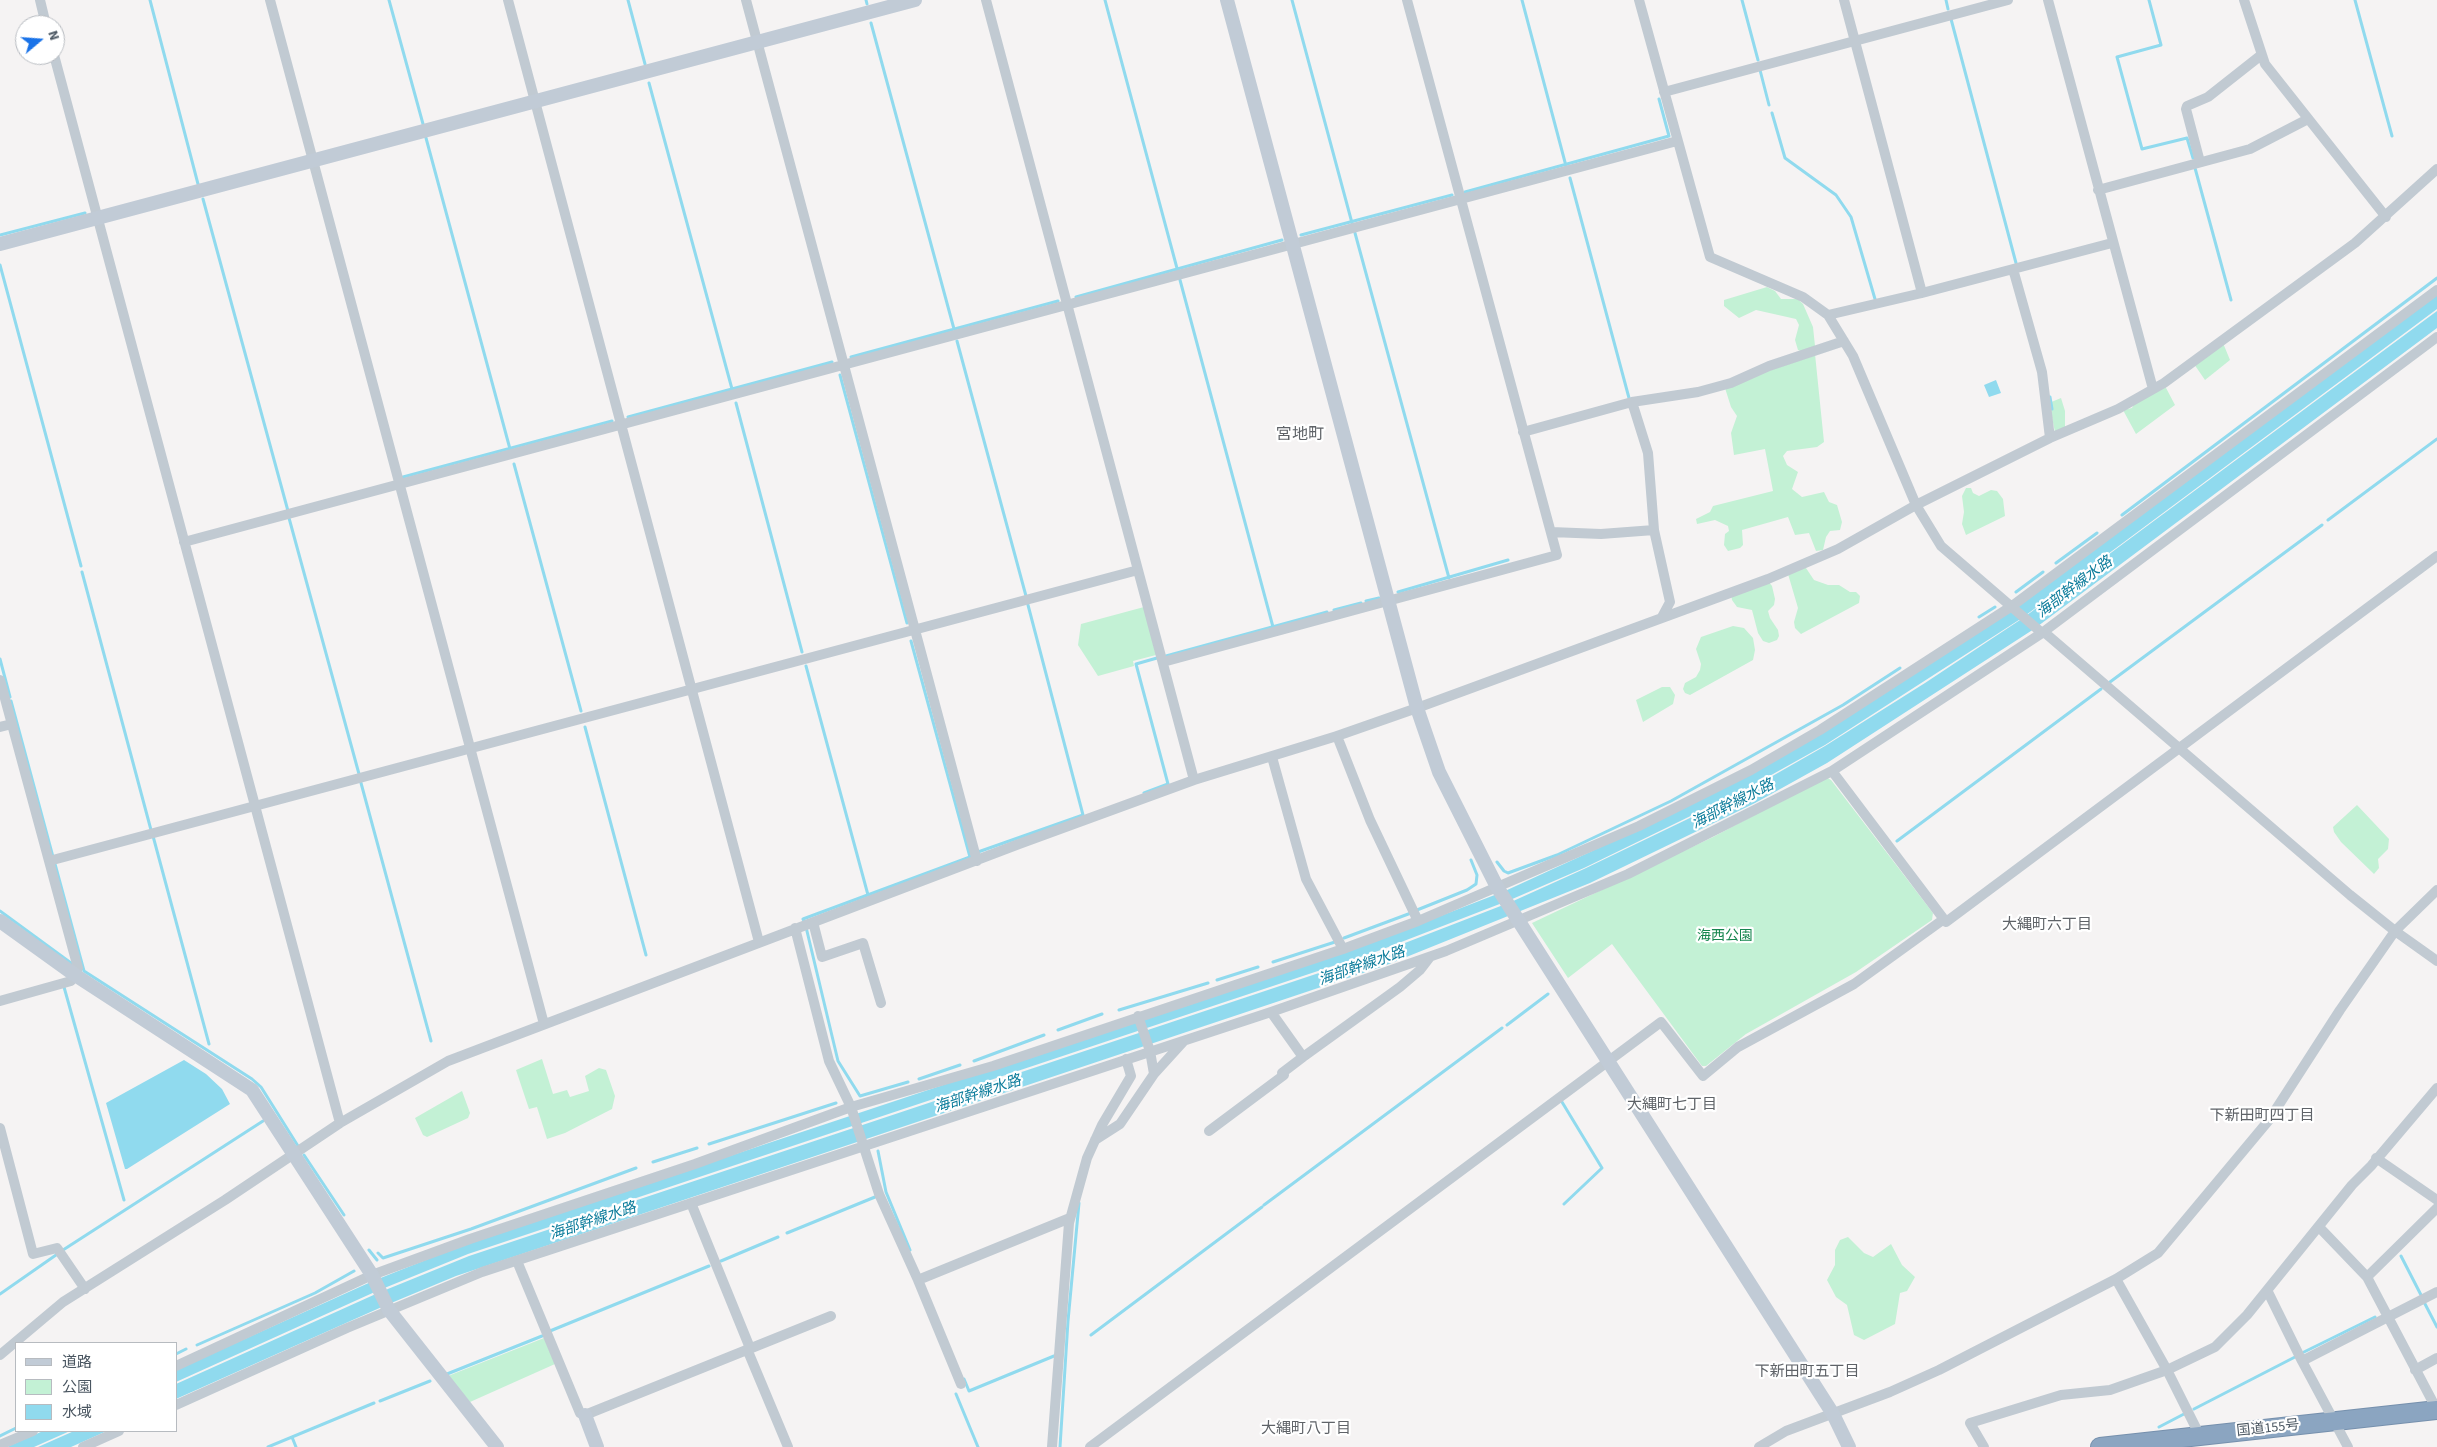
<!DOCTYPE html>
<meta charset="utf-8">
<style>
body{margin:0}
#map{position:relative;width:2437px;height:1447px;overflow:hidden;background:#f5f3f3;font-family:"Source Sans 3","Noto Sans JP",sans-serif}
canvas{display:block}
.legend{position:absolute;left:15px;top:1342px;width:162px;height:90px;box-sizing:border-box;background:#fff;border:1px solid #b7bbc0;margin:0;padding:6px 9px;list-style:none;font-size:15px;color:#4a5661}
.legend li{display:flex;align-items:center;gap:10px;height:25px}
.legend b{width:25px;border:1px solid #b7bbc0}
.north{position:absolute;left:15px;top:15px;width:50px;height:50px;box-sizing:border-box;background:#fff;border:1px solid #b7bbc0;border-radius:50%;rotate:72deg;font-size:14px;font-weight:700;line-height:20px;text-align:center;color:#4a5661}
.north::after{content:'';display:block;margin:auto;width:18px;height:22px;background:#1a73e8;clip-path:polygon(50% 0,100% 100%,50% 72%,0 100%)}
</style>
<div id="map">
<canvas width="2437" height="1447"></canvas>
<ul class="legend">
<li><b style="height:6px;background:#c1cbd6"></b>道路</li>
<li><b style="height:14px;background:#c3f1d5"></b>公園</li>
<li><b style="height:14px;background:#90daee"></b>水域</li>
</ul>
<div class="north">N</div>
</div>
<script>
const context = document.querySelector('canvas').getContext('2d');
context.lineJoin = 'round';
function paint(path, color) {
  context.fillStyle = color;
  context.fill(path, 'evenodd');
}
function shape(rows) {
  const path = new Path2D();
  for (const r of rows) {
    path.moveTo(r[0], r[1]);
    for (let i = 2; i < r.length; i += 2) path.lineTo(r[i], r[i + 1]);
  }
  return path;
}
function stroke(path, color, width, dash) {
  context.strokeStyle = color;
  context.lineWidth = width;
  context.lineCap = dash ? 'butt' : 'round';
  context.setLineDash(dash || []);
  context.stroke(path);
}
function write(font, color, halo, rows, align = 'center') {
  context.font = font + ' "Source Sans 3","Noto Sans JP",sans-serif';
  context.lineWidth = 4.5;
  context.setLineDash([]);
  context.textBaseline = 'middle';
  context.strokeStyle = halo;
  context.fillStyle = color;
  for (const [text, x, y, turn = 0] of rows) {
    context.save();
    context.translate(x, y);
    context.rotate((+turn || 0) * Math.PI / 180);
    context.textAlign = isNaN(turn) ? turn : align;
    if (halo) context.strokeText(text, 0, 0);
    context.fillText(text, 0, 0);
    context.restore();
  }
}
paint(shape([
 [1767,287,1775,291,1781,299,1798,299,1803,304,1813,327,1815,346,1801,351,1798,350,1795,340,1799,325,1796,319,1756,310,1739,318,1724,306,1724,300],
 [2223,343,2230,360,2205,380,2194,364],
 [1815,354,1824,442,1817,447,1787,451,1783,456,1787,465,1798,472,1792,489,1802,497,1824,492,1829,502,1837,505,1842,522,1840,530,1830,531,1826,537,1823,550,1816,551,1809,533,1795,535,1788,517,1742,530,1743,545,1740,548,1728,551,1724,545,1725,534,1729,531,1728,526,1715,520,1697,524,1696,519,1710,512,1713,506,1773,491,1765,449,1734,455,1731,433,1737,416,1731,407,1725,388,1769,369],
 [2165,386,2175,405,2136,434,2123,410,2132,408,2134,404],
 [2061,398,2065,411,2065,429,2055,432,2049,403],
 [1966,488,1971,488,1973,493,1979,496,1991,490,1997,491,2003,499,2005,516,1966,535,1962,524,1964,512,1962,496],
 [1802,568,1806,568,1814,580,1828,585,1839,585,1850,592,1856,592,1860,596,1859,603,1801,634,1795,628,1794,622,1798,608,1788,574],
 [1768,581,1772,586,1775,599,1774,605,1768,611,1770,618,1778,630,1779,636,1777,640,1769,643,1763,641,1758,633,1752,610,1737,607,1732,600,1731,594],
 [1144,607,1156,655,1133,661,1134,666,1098,676,1078,645,1081,624],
 [1733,626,1744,628,1753,638,1755,650,1753,660,1690,695,1685,693,1683,689,1685,683,1696,677,1700,670,1701,664,1696,649,1701,637],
 [1662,687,1670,687,1675,695,1673,704,1643,722,1636,700],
 [1826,777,1831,780,1933,913,1932,920,1856,972,1746,1034,1706,1066,1702,1066,1612,944,1568,978,1532,923,1713,837],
 [2357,805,2389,839,2388,849,2378,859,2379,868,2374,874,2341,842,2334,832,2333,827],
 [542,1059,553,1094,567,1090,570,1097,589,1091,585,1076,599,1068,606,1070,615,1096,612,1109,565,1133,547,1139,537,1107,529,1109,516,1070],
 [462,1091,470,1113,468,1118,427,1137,423,1135,415,1118],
 [1848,1237,1864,1253,1873,1257,1891,1244,1902,1265,1915,1277,1907,1291,1900,1293,1895,1324,1864,1340,1854,1335,1847,1305,1836,1297,1827,1280,1835,1265,1835,1250,1840,1240],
 [544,1338,555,1364,470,1402,448,1376]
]), '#c3f1d5');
paint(shape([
 [2437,294,2437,309,2022,618,1825,745,1748,788,1584,868,1510,900,1378,951,468,1254,377,1291,176,1382,176,1370,373,1281,471,1242,1373,942,1505,891,1627,835,1748,775,2013,610],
 [2437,311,2437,328,2034,629,1827,763,1755,803,1590,883,1384,966,456,1276,384,1306,176,1399,176,1384,378,1293,469,1256,1379,953,1511,902,1584,869,1748,790,1825,746,1925,683,2023,618],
 [1996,380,2001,393,1989,397,1984,385],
 [184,1060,206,1074,222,1089,230,1104,127,1169,125,1169,106,1103],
 [43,1431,70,1431,34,1447,7,1447],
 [74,1431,107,1431,71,1447,38,1447]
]), '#90daee');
stroke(shape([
 [150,0,198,184],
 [389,0,423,124],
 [628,0,645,64],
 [866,0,867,4],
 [1105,0,1178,272],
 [1292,0,1352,223],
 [1522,0,1566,166],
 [1742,0,1758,60],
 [1946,0,1948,9],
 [2149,0,2161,45,2117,57,2142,149,2187,138,2193,158],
 [2355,0,2392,136],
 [1951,19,2016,263],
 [871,23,954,329],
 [1760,70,1769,105],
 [649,83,732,389],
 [1772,113,1785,158,1836,195,1851,217,1875,299],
 [426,138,510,449],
 [2195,168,2231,300],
 [1570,178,1629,398],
 [1465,192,1669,136,1659,99],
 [203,199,288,511],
 [1355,233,1449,578],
 [0,235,85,213],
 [1301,235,1452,195],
 [0,265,81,566],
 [1180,280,1273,627],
 [1076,297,1282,240],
 [957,341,1026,596],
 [851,357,1058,301],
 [840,375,907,623],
 [2050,397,2052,409],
 [736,403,802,652],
 [628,417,832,362],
 [514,464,581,711],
 [403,477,612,421],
 [2122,515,2437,278],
 [289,518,359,774],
 [2328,520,2437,439],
 [2056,563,2097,533],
 [82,572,151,830],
 [1398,592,1508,560],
 [2016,592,2043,572],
 [1366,601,1379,598],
 [1334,610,1361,603],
 [1979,617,1995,607],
 [1166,656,1327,612],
 [0,659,10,697],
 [806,666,868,895],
 [2110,682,2322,525],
 [11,701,53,857],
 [585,727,646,955],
 [361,783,431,1041],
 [1144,793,1168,784,1136,664,1157,658],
 [153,836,209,1044],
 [1897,841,2101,689],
 [978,852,1083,815,1028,605],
 [1497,862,1504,871,1508,873,1557,855,1671,801,1843,705,1900,668],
 [55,864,84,971,252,1079,261,1087,298,1146],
 [1417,910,1467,890,1476,884,1477,875,1471,860],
 [0,911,71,963],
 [804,921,803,919,970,857,911,641],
 [806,927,838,1061,860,1096,908,1082],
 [1344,938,1411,913],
 [1273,962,1335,942],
 [1217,980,1258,967],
 [64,987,124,1200],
 [1119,1010,1208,983],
 [1507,1025,1548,994],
 [1058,1030,1102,1014],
 [974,1061,1044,1035],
 [919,1079,960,1065],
 [1562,1102,1602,1168,1564,1204],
 [709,1144,836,1103],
 [878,1151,886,1192,910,1250],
 [304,1155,344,1215],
 [653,1162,697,1148],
 [1264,1205,1502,1028],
 [787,1233,875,1197],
 [63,1250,263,1121],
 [369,1250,377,1260],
 [378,1253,383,1258,471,1229,636,1168],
 [2401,1256,2421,1295],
 [721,1261,778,1237],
 [0,1294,56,1255],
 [2424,1302,2437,1327],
 [550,1331,709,1266],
 [1091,1335,1262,1207],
 [197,1345,315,1293,354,1271],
 [2304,1352,2375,1317],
 [176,1354,186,1349],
 [447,1374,542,1336],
 [964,1379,969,1391,1054,1356],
 [956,1394,978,1447],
 [380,1401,430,1381],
 [2194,1409,2295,1357],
 [2159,1427,2184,1414],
 [0,1436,16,1428],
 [292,1437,296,1447],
 [268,1447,374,1403],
 [1060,1447,1068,1321,1079,1203]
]), '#90daee', 3);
const highway = shape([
 [2100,1447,2437,1410]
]);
stroke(highway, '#7690ad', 20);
stroke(shape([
 [40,0,46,25],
 [270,0,544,1024],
 [508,0,759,942],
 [746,0,977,861],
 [986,0,1194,780],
 [1639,0,1710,257,1803,297,1828,315,1853,356,1916,505,1941,546,2042,633],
 [1844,0,1922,293],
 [2048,0,2153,389],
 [2244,0,2265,64,2386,217],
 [54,55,340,1123],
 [1664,92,2008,0],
 [2200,162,2186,109,2187,106,2208,97,2260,56],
 [2098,190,2250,149,2308,119],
 [2013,269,2042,372,2050,438],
 [1828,315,1922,293,2112,243],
 [1632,402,1648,453,1654,530,1670,602,1662,617],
 [1523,432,1632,402,1698,392,1731,383,1769,366,1844,341],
 [1551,532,1601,534,1654,530],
 [184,542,1677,141],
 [2044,632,2350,895,2395,931,2437,961],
 [1163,662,1557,555,1407,0],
 [0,680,78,968,71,981,0,1001],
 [0,727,12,724],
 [1337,736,1370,820,1418,921],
 [1272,757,1306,879,1343,949],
 [1832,771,1946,922,2437,556],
 [49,861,1138,570],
 [813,922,822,957,863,943,881,1003],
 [795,928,829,1061,851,1107,879,1194,918,1280,1070,1218],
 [1271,1012,1303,1057,1400,987,1420,970,1430,957],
 [1154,1074,1184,1041],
 [0,1128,33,1254,57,1248,85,1289],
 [1209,1131,1284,1075,1282,1073,1303,1057],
 [1095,1140,1120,1124,1154,1074,1150,1051,1138,1016],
 [2376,1158,2437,1200],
 [691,1203,750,1348],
 [2319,1227,2367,1277,2437,1410],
 [517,1261,580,1413,585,1415,831,1316],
 [2367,1277,2437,1208],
 [2116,1279,2167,1370,2200,1436],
 [918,1280,961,1384],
 [2267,1290,2302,1361,2437,1292],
 [747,1349,788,1447],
 [0,1355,63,1302,225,1200,340,1123,448,1061,1019,844,1194,780,1337,736,1417,708,1768,579,1838,549,1916,505,2050,438,2118,409,2164,383,2355,243,2437,169],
 [2302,1361,2348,1447],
 [176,1366,372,1275,470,1239,695,1164,851,1107,993,1066,1343,949,1418,921,1639,826,1751,770,1820,730,2012,606,2437,290],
 [2415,1370,2437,1358],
 [176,1405,347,1328,482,1272,1271,1012,1446,951,1628,874,1832,771,2042,633,2437,337],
 [0,1445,33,1431],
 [83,1447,119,1431],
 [1052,1447,1069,1223,1087,1158,1102,1125,1131,1076,1126,1059],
 [1090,1447,1661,1022,1703,1076,1738,1047,1854,984,1944,919],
 [1759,1447,1786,1431,1890,1392,1939,1370,2116,1279,2158,1253,2269,1120,2340,1010,2395,931,2437,890],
 [1984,1447,1970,1423,2061,1395,2110,1390,2167,1370,2215,1347,2247,1315,2352,1185,2371,1166,2437,1088]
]), '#c1cad2', 10);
stroke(shape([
 [1227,0,1417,708,1439,772,1497,887,1833,1414,1849,1447],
 [0,244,915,0],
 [0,921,75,975,252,1090,372,1275,389,1310,497,1447],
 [585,1415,597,1447]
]), '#c1cbd6', 14);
stroke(highway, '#8ba5c1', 18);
write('14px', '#17864f', '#fff', [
 ["海西公園",1725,937]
]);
write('14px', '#4a5661', '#fff', [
 ["国道155号",2268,1429,-6]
]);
write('italic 15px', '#0c7c9b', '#fff', [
 ["海部幹線水路",2075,588,-37],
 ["海部幹線水路",1733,805,-27],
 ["海部幹線水路",1362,967,-19],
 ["海部幹線水路",978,1095,-18],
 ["海部幹線水路",593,1222,-18]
]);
write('15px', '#5f6368', '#fff', [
 ["大縄町六丁目",2047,926],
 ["大縄町七丁目",1672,1106],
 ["下新田町四丁目",2262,1117],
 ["下新田町五丁目",1807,1373],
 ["大縄町八丁目",1306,1430]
]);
write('16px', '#5f6368', '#fff', [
 ["宮地町",1300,435]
]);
</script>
